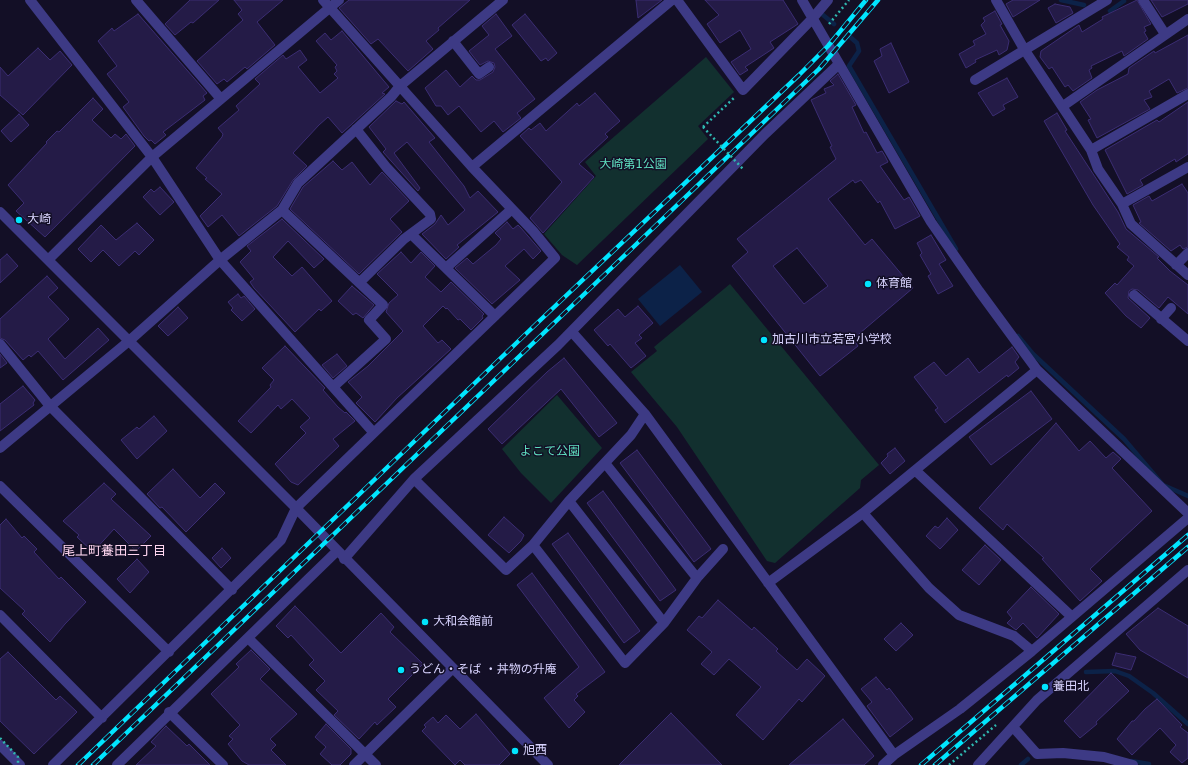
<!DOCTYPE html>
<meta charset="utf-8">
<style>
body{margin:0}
canvas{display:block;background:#130f26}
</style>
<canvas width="1188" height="765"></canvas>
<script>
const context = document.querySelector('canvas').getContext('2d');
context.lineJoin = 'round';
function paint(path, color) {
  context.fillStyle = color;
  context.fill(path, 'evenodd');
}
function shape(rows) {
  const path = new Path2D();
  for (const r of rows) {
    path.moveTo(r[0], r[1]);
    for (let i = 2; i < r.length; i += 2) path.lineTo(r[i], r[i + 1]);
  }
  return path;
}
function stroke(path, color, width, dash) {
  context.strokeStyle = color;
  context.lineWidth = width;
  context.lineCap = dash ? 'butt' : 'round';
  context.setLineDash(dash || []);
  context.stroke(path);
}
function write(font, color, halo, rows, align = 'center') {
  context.font = font + ' "DejaVu Sans","Noto Sans JP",sans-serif';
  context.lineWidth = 3;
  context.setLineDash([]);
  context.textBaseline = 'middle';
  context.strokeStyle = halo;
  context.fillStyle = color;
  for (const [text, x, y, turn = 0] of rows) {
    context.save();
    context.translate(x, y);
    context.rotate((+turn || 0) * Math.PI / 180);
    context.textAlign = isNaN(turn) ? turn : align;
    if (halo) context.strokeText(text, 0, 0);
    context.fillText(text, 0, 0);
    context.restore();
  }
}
paint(shape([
 [706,57,734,92,698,126,708,139,577,265,562,255,544,234,596,176,585,162],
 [730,284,879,465,861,480,860,488,775,563,767,561,677,427,631,372,657,351,654,347],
 [557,395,602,448,551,503,521,473,502,449]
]), '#12302f');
paint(shape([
 [680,265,702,292,660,326,638,299]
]), '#0c2248');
stroke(shape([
 [1061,0,1084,5],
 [1110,11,1124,1],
 [823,15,834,24],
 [849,36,857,43,859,51,849,66,956,249],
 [1018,336,1033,354,1124,439,1163,485,1188,496],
 [1086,672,1115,671,1129,676,1153,693,1188,724],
 [1131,761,1149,764],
 [1021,765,1028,759]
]), '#0c2248', 4.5);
const building = shape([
 [190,0,219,0,193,23,191,22,175,35,165,24,190,0],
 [234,0,283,0,257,22,275,45,247,69,245,67,227,82,224,79,217,84,197,61,243,20,238,14,242,10,234,0],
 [349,0,470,0,438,28,439,30,426,41,433,49,408,71,378,39,371,44,339,8,349,0],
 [636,0,662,0,638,18,636,0],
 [705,0,783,0,798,24,770,42,774,48,745,67,748,70,740,75,731,62,751,49,740,30,720,43,707,24,719,15,705,0],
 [1013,0,1040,0,1013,17,1006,4,1013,0],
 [1137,0,1151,24,1144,27,1146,31,1144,32,1148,39,1124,56,1122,51,1091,66,1092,68,1089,70,1092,78,1073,91,1068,85,1065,87,1052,67,1049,69,1040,57,1041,51,1079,25,1082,32,1103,19,1102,17,1137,0],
 [1151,0,1188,0,1188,4,1162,17,1151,0],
 [1055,4,1070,7,1073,13,1056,23,1048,8,1055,4],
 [995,11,1002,24,1000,25,1009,41,1007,50,999,55,997,50,975,60,976,62,966,68,959,54,975,45,973,41,986,34,981,25,985,21,983,18,995,11],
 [138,14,207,93,203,96,205,100,163,132,166,135,155,144,151,140,149,141,144,136,123,107,129,102,107,74,117,66,98,41,112,28,114,31,138,14],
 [496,14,512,36,495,49,535,99,517,113,521,118,503,132,494,121,481,132,459,106,448,115,441,106,436,106,425,88,446,70,460,87,472,76,476,80,480,80,493,72,495,67,494,63,488,61,480,65,469,51,489,35,482,26,496,14],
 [525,14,557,53,548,61,546,58,541,61,512,25,525,14],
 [342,31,389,87,382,93,385,94,342,133,328,117,319,125,293,153,307,166,293,180,277,206,239,236,222,215,208,227,200,216,222,194,205,179,207,178,196,168,222,137,223,134,218,128,239,110,236,106,260,84,255,79,283,55,286,59,300,50,307,60,298,67,320,93,338,78,334,74,337,71,335,67,337,65,316,41,325,33,331,40,342,31],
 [1188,35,1188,88,1177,93,1169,79,1149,91,1152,97,1144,100,1150,109,1097,138,1088,120,1091,119,1080,102,1097,90,1128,74,1129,68,1154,51,1155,53,1188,35],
 [891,43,909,82,889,93,874,61,882,56,880,49,891,43],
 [38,48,50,60,60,51,72,65,23,115,0,95,0,67,8,76,38,48],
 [838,74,856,105,852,107,864,133,866,132,877,153,882,151,885,156,888,162,880,166,904,200,909,197,920,216,895,229,880,201,878,203,861,180,855,183,853,180,828,199,865,245,872,239,913,288,853,339,858,346,820,376,732,266,748,252,737,239,836,159,830,147,832,146,811,100,826,93,824,89,834,85,830,81,838,74],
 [797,248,828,286,804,304,773,266,797,248],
 [1007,78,1018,97,1003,105,1005,109,993,116,978,93,1007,78],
 [595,93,620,121,605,134,608,137,579,164,594,177,543,233,530,218,562,182,520,136,529,128,531,130,540,123,546,131,577,103,579,106,595,93],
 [93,98,103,109,92,120,111,138,115,134,121,139,126,134,135,146,45,237,16,211,24,203,8,185,47,143,46,142,57,131,59,132,93,98],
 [396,101,402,104,404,102,435,138,429,142,464,186,470,198,478,191,498,212,457,245,459,247,446,259,422,234,435,224,441,215,448,225,465,210,407,142,394,153,420,188,418,191,383,152,386,149,369,127,396,101],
 [1188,102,1188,154,1176,162,1175,159,1140,180,1143,185,1127,194,1105,150,1157,120,1159,122,1188,102],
 [1057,113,1067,130,1065,131,1118,212,1126,229,1159,257,1157,258,1170,271,1188,285,1188,314,1168,297,1159,308,1138,290,1132,289,1129,291,1128,298,1150,318,1141,328,1126,316,1105,293,1115,283,1117,285,1134,266,1127,260,1129,257,1117,247,1120,244,1093,205,1044,121,1057,113],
 [19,114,29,125,11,142,1,131,19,114],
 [333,161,342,170,352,162,370,185,382,172,409,201,390,219,402,232,359,274,290,209,303,187,333,161],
 [1182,184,1188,193,1188,247,1183,249,1180,245,1171,251,1139,223,1141,222,1133,205,1149,196,1152,201,1182,184],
 [160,187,174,202,160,215,143,197,151,189,154,192,160,187],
 [282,219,324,259,314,268,288,241,273,257,292,276,302,267,332,301,321,311,319,309,295,332,254,288,250,282,254,279,240,262,251,251,247,246,282,219],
 [507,222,513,229,518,225,521,228,541,251,533,259,524,249,505,266,520,280,492,304,455,268,467,258,473,264,496,245,501,239,495,233,507,222],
 [137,223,154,240,139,255,135,251,119,266,103,250,91,262,78,249,101,225,116,240,137,223],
 [931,235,946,260,939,264,953,286,938,294,928,276,931,274,920,255,922,253,917,243,931,235],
 [401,252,411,263,421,252,435,266,425,277,441,292,451,282,484,314,482,316,483,318,471,330,460,319,458,320,447,308,446,309,443,306,423,326,438,343,442,340,451,349,397,398,375,422,356,403,362,397,348,382,368,366,403,331,386,312,389,303,398,295,377,274,401,252],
 [7,254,18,266,0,283,0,260,7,254],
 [47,276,58,288,48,297,69,319,48,339,65,359,98,328,109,340,63,380,38,351,31,357,29,355,23,360,5,340,0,338,0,319,47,276],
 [352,286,374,305,363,318,356,313,353,315,338,301,352,286],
 [238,294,241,298,244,296,255,309,242,321,231,310,233,308,228,302,238,294],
 [638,306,653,323,639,335,642,338,635,343,646,356,631,368,610,344,608,346,594,330,618,309,625,317,638,306],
 [178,307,188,318,168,336,158,326,178,307],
 [285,346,325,388,323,390,338,407,345,413,346,412,355,421,333,439,339,446,298,485,291,482,275,464,306,433,300,427,310,418,292,399,281,409,278,405,251,433,238,421,271,387,270,385,274,380,262,368,285,346],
 [1012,347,1019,357,1015,362,1019,368,1008,377,1007,375,945,423,935,410,938,408,914,377,934,362,946,376,968,358,979,373,1012,347],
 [0,354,7,363,0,368,0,354],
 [337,354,347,366,333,378,322,365,337,354],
 [564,358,617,423,599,437,561,389,502,444,488,429,547,372,564,358],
 [23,386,35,400,33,403,34,405,0,431,0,404,23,386],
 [1031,391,1052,419,991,465,969,437,1031,391],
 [154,416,167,431,137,459,121,440,137,427,139,429,154,416],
 [1056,423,1079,451,1090,441,1106,458,1113,452,1121,459,1112,468,1152,511,1090,569,1102,581,1080,601,1042,559,1044,558,1007,524,1003,530,979,508,1056,423],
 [895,448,905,461,890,474,881,463,888,456,887,454,895,448],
 [637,450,711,549,694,562,620,463,637,450],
 [173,469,200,498,215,483,225,493,186,532,162,507,160,508,147,494,173,469],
 [104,483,116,494,111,499,151,536,136,551,114,529,93,552,77,537,79,535,63,521,104,483],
 [603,491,676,590,660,601,587,503,603,491],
 [504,517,524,535,521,541,509,553,488,535,504,517],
 [947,518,958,530,940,549,926,536,935,526,938,528,947,518],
 [6,519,22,538,24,536,37,549,34,552,59,579,61,577,86,602,65,624,50,642,22,614,25,611,0,588,0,525,6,519],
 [568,533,640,631,624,643,552,544,568,533],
 [985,545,1001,560,979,585,962,570,985,545],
 [222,548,231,558,221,568,212,558,222,548],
 [137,559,149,572,130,593,117,579,137,559],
 [532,573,605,672,576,694,578,696,574,700,585,712,569,728,544,698,579,667,517,585,532,573],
 [1031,587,1059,614,1037,638,1023,623,1016,630,1007,623,1012,618,1007,612,1031,587],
 [718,600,752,630,754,627,778,649,776,651,797,670,807,659,825,676,802,702,799,699,763,740,736,715,761,687,729,659,714,675,701,664,712,652,687,630,699,616,702,618,718,600],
 [295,606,341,653,381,613,394,627,390,632,423,664,388,699,396,707,377,725,375,722,359,739,334,715,338,711,316,690,325,681,309,665,314,660,291,635,288,638,276,626,295,606],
 [1158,608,1188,626,1188,678,1140,650,1126,634,1158,608],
 [901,623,913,635,896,651,884,639,901,623],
 [251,650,270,669,260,679,297,714,270,739,276,745,271,750,286,765,249,765,242,761,228,744,233,739,229,736,240,725,211,694,239,667,236,664,251,650],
 [8,652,56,700,60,696,77,712,34,754,0,721,0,659,8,652],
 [1116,653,1136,657,1131,670,1112,665,1116,653],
 [1111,673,1129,691,1096,722,1097,724,1080,738,1064,721,1111,673],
 [876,677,887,690,889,688,913,719,890,737,867,706,872,702,861,689,876,677],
 [1157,699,1182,725,1180,727,1188,733,1188,758,1182,763,1170,752,1176,745,1160,728,1132,755,1117,739,1132,721,1134,721,1145,709,1157,699],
 [671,713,722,765,619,765,671,713],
 [476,714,510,754,499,765,465,765,460,760,455,765,422,731,426,727,424,725,433,717,438,723,446,715,460,729,476,714],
 [843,719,874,756,864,765,789,765,843,719],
 [326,724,351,749,351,754,340,765,332,765,320,754,326,747,315,737,326,724],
 [166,726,187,746,189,744,210,765,136,765,156,746,151,742,166,726]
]);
paint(building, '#241b47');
stroke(building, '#3b2d73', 1);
stroke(shape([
 [829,24,849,0],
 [703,127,735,97],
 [949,765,996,725]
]), '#2fb8b0', 2.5, [2, 3]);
stroke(shape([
 [30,0,152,157,220,260,373,432],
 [136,0,221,99],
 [677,0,743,90,812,19,828,0],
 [802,0,931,222,979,291,1037,370,1188,513],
 [996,0,1024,49,1091,150,1098,169,1122,204,1131,224,1188,275],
 [1143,0,1165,34],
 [453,41,479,74,489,67],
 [975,80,1107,0],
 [1063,106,1188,19],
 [356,129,387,168,430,214,431,219,404,239,360,282],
 [1091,150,1188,94],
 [472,167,672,0],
 [1122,204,1188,167],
 [282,210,383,305,369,320,386,339,333,387],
 [0,212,296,508,548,765],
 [411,234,495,316],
 [48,260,152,157,339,0],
 [1176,265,1188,253],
 [447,267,512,209],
 [1134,295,1188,341],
 [1161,319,1171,308],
 [572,332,645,414,894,755],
 [0,344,50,406,232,590],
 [0,448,129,341,220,260,282,210,298,183,391,97,400,86,503,0],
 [605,463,697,578],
 [916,471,1071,616],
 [414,479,506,570,533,545,569,501,631,435,645,414],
 [0,486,169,652],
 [569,501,664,623],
 [863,513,929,588,959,615,1014,636,1032,651],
 [533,545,625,663,664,623,697,578,723,549],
 [344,559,414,479,558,345,765,134,839,64],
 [768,583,863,513,1037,370],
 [0,615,102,718],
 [248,638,376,765],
 [169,712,223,765],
 [1013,727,1037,754,1063,753,1104,757,1133,765],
 [0,745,20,765],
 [53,765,281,540,296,508,555,258,533,231,472,167,323,0],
 [117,765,337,551],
 [354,765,452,669],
 [883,765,894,755,960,709,1032,651,1188,518],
 [978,765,1037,700,1188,570]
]), '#3d3a85', 10);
const rail = shape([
 [78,765,532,328,799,75,828,46,866,0],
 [93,765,819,69,878,0],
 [921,765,1188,535],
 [935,765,1188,547]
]);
stroke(rail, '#00e5ff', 4.5);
stroke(rail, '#130f26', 3, [9]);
stroke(shape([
 [703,127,743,169],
 [0,738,18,757,18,765]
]), '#2fb8b0', 2.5, [2, 3]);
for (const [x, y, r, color] of [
 [19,220,4,"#00e5ff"],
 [868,284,4,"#00e5ff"],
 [764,340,4,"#00e5ff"],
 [425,622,4,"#00e5ff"],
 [401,670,4,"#00e5ff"],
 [1045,687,4,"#00e5ff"],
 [515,751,4,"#00e5ff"]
]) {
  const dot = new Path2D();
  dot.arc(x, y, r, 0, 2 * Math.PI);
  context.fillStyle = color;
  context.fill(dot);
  stroke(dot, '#130f26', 1.5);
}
write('12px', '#5fe0c0', '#130f26', [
 ["大崎第1公園",633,165],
 ["よこて公園",550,452]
]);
write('12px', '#d9d4ff', '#130f26', [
 ["大崎",27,220],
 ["体育館",876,284],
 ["加古川市立若宮小学校",772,340],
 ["大和会館前",433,622],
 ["うどん・そば ・丼物の升庵",409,670],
 ["養田北",1053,687],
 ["旭西",523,751]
], 'left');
write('13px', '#ffd6f0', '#130f26', [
 ["尾上町養田三丁目",114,552]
]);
</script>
